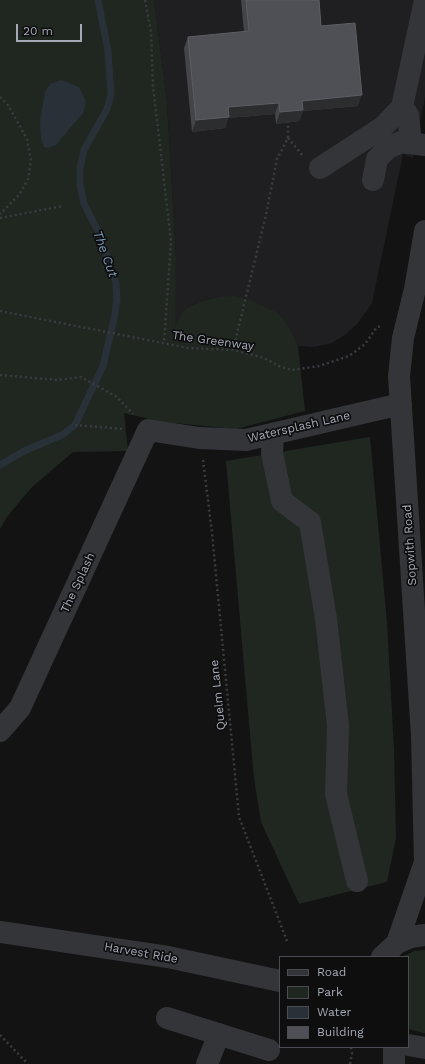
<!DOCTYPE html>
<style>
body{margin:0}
#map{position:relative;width:425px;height:1064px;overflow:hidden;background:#131314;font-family:"Work Sans",sans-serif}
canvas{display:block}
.legend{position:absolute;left:279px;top:956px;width:130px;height:92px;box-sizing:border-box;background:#0e0e0f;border:1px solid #4a4c51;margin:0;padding:5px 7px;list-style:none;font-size:12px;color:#a4a9b5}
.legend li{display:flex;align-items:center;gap:8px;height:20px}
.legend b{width:20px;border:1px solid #4a4c51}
.scale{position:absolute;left:16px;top:24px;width:66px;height:18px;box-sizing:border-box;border:2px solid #a4a9b5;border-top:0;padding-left:5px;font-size:12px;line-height:14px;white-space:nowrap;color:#a4a9b5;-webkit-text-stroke:3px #0e0e0f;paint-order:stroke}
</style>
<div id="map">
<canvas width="425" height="1064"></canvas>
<ul class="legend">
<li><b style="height:5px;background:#343539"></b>Road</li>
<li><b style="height:11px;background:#1f2720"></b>Park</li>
<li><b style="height:11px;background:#293138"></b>Water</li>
<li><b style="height:11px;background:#4f5055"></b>Building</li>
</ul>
<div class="scale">20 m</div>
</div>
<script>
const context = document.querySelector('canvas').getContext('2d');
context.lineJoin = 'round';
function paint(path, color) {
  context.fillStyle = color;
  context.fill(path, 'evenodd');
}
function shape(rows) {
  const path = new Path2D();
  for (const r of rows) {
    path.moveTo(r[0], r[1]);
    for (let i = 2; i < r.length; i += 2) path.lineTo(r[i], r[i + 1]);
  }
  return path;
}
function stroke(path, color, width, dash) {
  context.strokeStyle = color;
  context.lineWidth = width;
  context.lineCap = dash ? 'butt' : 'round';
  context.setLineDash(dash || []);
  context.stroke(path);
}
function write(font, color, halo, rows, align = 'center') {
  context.font = font + ' "Work Sans",sans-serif';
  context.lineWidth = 3.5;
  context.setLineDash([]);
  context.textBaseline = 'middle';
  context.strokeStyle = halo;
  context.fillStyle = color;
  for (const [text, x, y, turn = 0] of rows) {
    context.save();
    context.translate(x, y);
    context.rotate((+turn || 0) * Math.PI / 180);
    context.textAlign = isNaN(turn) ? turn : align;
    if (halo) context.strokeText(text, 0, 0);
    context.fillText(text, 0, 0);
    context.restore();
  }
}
paint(shape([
 [154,0,425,0,425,97,413,158,403,154,372,303,358,323,346,334,332,343,315,347,298,346,290,328,219,297,205,300,190,306,175,327,173,321,176,258,167,102]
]), '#1f1f21');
paint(shape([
 [0,0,154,0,167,102,176,258,175,327,182,313,190,306,205,300,219,297,232,296,250,300,278,313,290,328,298,346,305,411,236,429,163,422,124,413,128,451,73,452,31,488,7,517,0,529],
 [370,437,387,622,394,750,396,838,387,882,299,904,261,822,254,779,226,461],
 [425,950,425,1033,423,1033,408,1029,408,957,402,957,414,951]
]), '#1f2720');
paint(shape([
 [61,80,79,87,86,102,85,106,83,113,60,140,56,145,48,148,44,147,41,139,40,122,45,92,50,84]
]), '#293138');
stroke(shape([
 [0,465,24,451,62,435,75,425,103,366,114,319,117,300,116,283,98,231,84,204,80,185,80,168,84,150,107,109,111,95,108,51,98,0]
]), '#293138', 7);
stroke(shape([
 [145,0,151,32,153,86,171,241,164,343],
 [0,97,8,105,27,139,31,161,28,179,19,195,0,214],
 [288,138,303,156],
 [0,218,63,206],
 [0,311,188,348,233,350,264,358,281,367,292,370,319,366,349,356,365,344,377,327,383,326],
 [233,350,266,215,277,159,288,138,288,122],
 [0,375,57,380,81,377,117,397,133,414],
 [75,425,124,429],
 [203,460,212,533,239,817,287,941],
 [0,1035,28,1064],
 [350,1064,352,1053,351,1047]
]), '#3a3c40', 2.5, [2, 3]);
stroke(shape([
 [402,107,408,115,411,143],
 [320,168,383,127,402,107,425,0],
 [373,180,377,159,388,148,401,142,425,145],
 [273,434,272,453,282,501,310,522,326,619,338,726,336,794,357,881],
 [0,731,20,708,148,430,199,438,246,440,401,404],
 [0,932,168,957,280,981],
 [397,943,425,862,422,736,399,376,403,338,415,289,425,231],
 [382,957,397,943,411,937,425,935],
 [167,1018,269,1050],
 [408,1045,425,1048],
 [394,1047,394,1064],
 [207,1064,219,1034]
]), '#343539', 22);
paint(shape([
 [241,0,319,0,321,26,358,106,303,111,299,121,276,124,275,114,228,118,225,128,192,132,184,48,188,37,244,32]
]), '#444549');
paint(shape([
 [362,95,358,106,303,111,299,121,276,124,280,112,302,101],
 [279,103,275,114,228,118,225,128,192,132,196,120,228,107]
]), '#2c2d2f');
const building = shape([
 [246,0,319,0,321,26,355,23,362,95,302,101,303,110,280,112,279,103,228,107,229,117,196,120,188,37,249,31,246,0]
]);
paint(building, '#4f5055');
stroke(building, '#5c5e64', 1);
write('12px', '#a4a9b5', '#0e0e0f', [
 ["The Greenway",213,341,8],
 ["Watersplash Lane",299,427,-13],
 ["Sopwith Road",410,545,-94],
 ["The Splash",78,583,-65],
 ["Quelm Lane",218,695,-96],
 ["Harvest Ride",141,953,10]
]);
write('italic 13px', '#7997b2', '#0e0e0f', [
 ["The Cut",105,254,70]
]);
</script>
